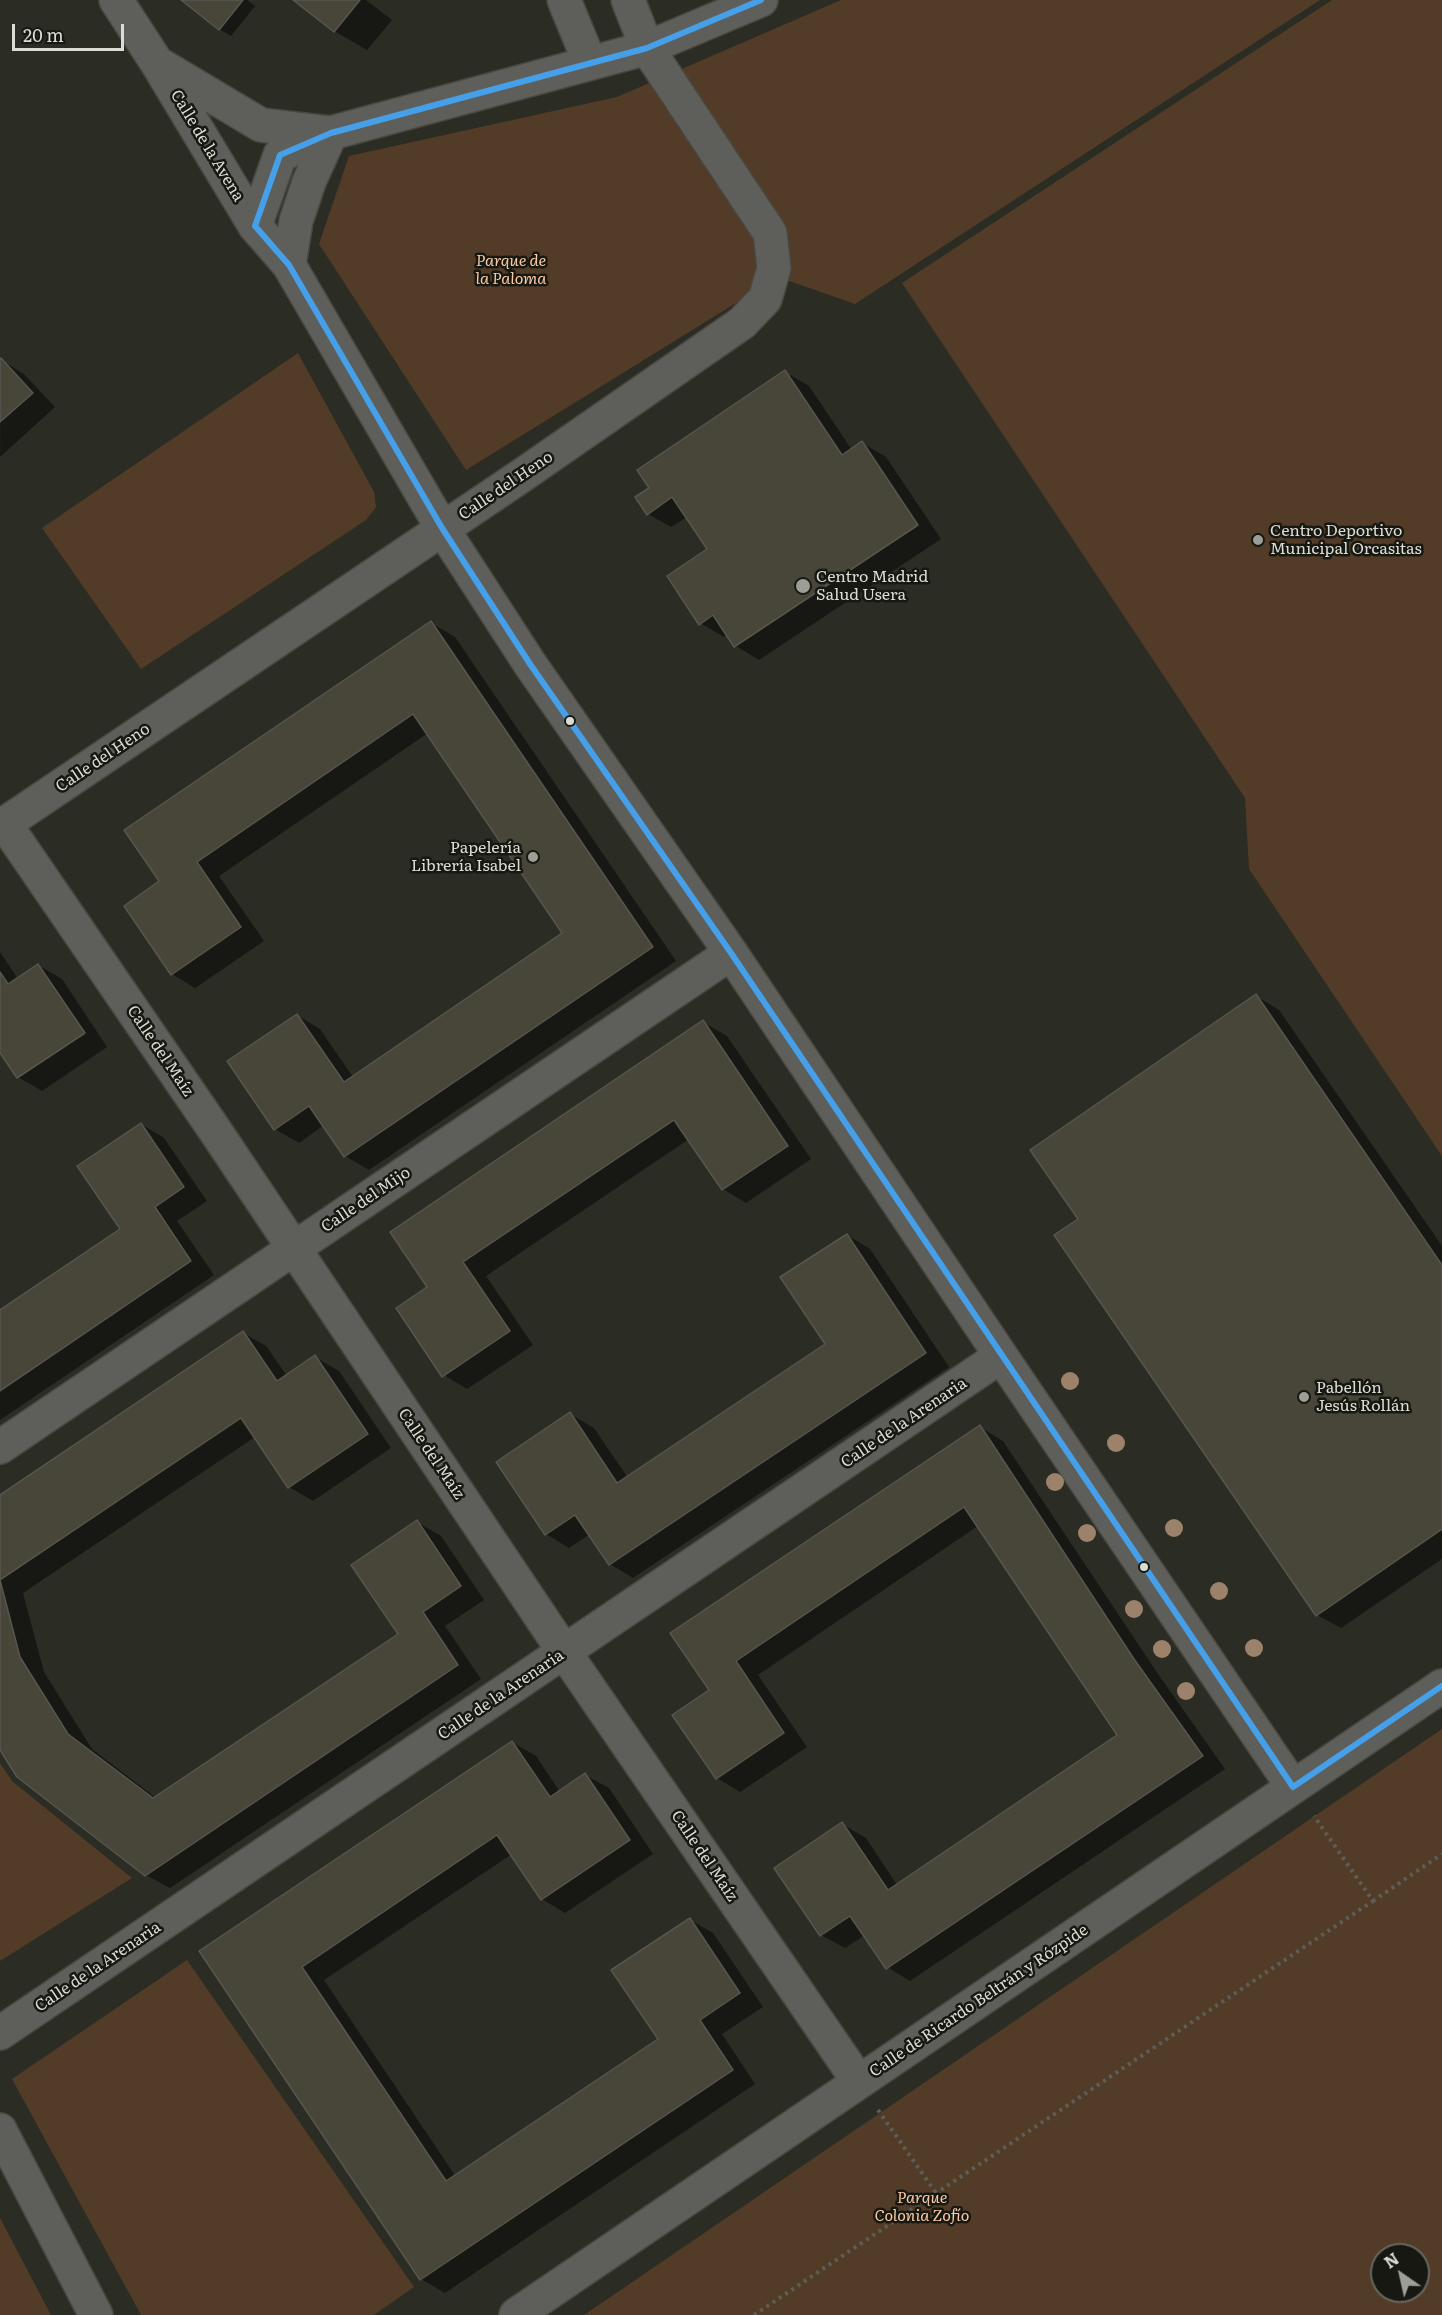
<!DOCTYPE html>
<meta charset="utf-8">
<style>
body{margin:0}
#map{position:relative;width:1442px;height:2315px;overflow:hidden;background:#2b2c24;font-family:Literata,serif}
canvas{display:block}
.north{position:absolute;left:1370px;top:2243px;width:60px;height:60px;box-sizing:border-box;background:#161811;border:2px solid #65675f;border-radius:50%;rotate:326deg;font-size:16px;font-weight:700;line-height:24px;text-align:center;color:#dbddd4}
.north::after{content:'';display:block;margin:auto;width:21px;height:27px;background:#9d9f96;clip-path:polygon(50% 0,100% 100%,50% 72%,0 100%)}
.scale{position:absolute;left:12px;top:24px;width:112px;height:27px;box-sizing:border-box;border:3px solid #dbddd4;border-top:0;padding-left:8px;font-size:18px;line-height:21px;white-space:nowrap;color:#dbddd4;-webkit-text-stroke:4px #161811;paint-order:stroke}
</style>
<div id="map">
<canvas width="1442" height="2315"></canvas>
<div class="north">N</div>
<div class="scale">20 m</div>
</div>
<script>
const context = document.querySelector('canvas').getContext('2d');
context.lineJoin = 'round';
function paint(path, color) {
  context.fillStyle = color;
  context.fill(path, 'evenodd');
}
function shape(rows) {
  const path = new Path2D();
  for (const r of rows) {
    path.moveTo(r[0], r[1]);
    for (let i = 2; i < r.length; i += 2) path.lineTo(r[i], r[i + 1]);
  }
  return path;
}
function stroke(path, color, width, dash) {
  context.strokeStyle = color;
  context.lineWidth = width;
  context.lineCap = dash ? 'butt' : 'round';
  context.setLineDash(dash || []);
  context.stroke(path);
}
function write(font, color, halo, rows, align = 'center') {
  context.font = font + ' Literata,serif';
  context.lineWidth = 5;
  context.setLineDash([]);
  context.textBaseline = 'middle';
  context.strokeStyle = halo;
  context.fillStyle = color;
  for (const [text, x, y, turn = 0] of rows) {
    context.save();
    context.translate(x, y);
    context.rotate((+turn || 0) * Math.PI / 180);
    context.textAlign = isNaN(turn) ? turn : align;
    if (halo) context.strokeText(text, 0, 0);
    context.fillText(text, 0, 0);
    context.restore();
  }
}
paint(shape([
 [841,0,1320,0,855,304,778,277,466,470,319,244,349,156,617,97],
 [1332,0,1442,0,1442,1156,1249,869,1245,798,902,283],
 [298,353,374,492,376,507,366,520,141,669,42,528],
 [1442,1729,1442,2315,584,2315,880,2113],
 [1382,2255,1418,2255,1418,2291,1382,2291],
 [0,1763,12,1781,132,1878,0,1961],
 [187,1960,414,2287,374,2315,141,2315,12,2079],
 [0,2218,51,2315,0,2315]
]), '#533c27');
paint(shape([
 [184,0,247,0,255,6,231,36,219,29],
 [295,0,366,0,392,20,367,50,334,31],
 [1,360,24,374,55,407,0,457],
 [785,372,809,386,852,450,862,443,886,457,941,539,759,660,736,646,728,634,724,637,700,623,709,549,687,517,671,527,648,514,651,488],
 [431,623,455,637,676,961,369,1170,345,1156,324,1125,299,1143,275,1129,297,1015,320,1029,353,1077,564,934,428,733,219,876,264,941,195,988,172,974,162,882],
 [0,952,18,979,38,965,62,979,107,1047,42,1091,18,1077,0,1050],
 [1256,996,1279,1010,1442,1246,1442,1559,1341,1628,1317,1615,1080,1219],
 [703,1022,727,1036,811,1159,746,1203,723,1189,689,1139,486,1276,533,1345,467,1389,444,1375,429,1287],
 [141,1124,164,1138,207,1201,177,1221,214,1275,0,1420,0,1312,122,1229],
 [847,1235,870,1249,949,1367,633,1578,610,1564,590,1534,569,1548,546,1534,570,1414,594,1428,628,1478,827,1344],
 [243,1333,266,1346,287,1376,315,1357,339,1371,391,1448,313,1501,289,1487,255,1437,23,1593,44,1672,92,1749,156,1798,400,1634,417,1522,441,1536,484,1600,445,1626,481,1679,170,1888,146,1875,0,1748,0,1496],
 [980,1427,1003,1441,1158,1674,1225,1769,910,1981,887,1967,865,1935,845,1948,821,1935,842,1824,866,1838,897,1885,1119,1736,978,1526,758,1675,807,1747,740,1792,717,1778,711,1691,673,1633],
 [512,1742,536,1756,560,1792,585,1775,609,1788,653,1854,565,1913,542,1899,512,1854,324,1980,456,2177,660,2040,690,1920,713,1933,763,2007,722,2034,755,2084,445,2293,421,2279,201,1951]
]), '#0007');
const building = shape([
 [181,0,243,0,219,30,181,0],
 [293,0,360,0,334,32,293,0],
 [1,358,33,393,0,422,0,359,1,358],
 [785,370,842,455,862,441,918,525,734,647,713,615,699,625,667,576,707,549,672,497,647,515,635,497,649,488,637,470,785,370],
 [431,621,653,947,344,1157,309,1106,274,1130,227,1061,297,1014,344,1082,562,933,413,714,197,862,241,927,171,975,124,906,159,881,124,830,431,621],
 [38,964,85,1033,17,1078,0,1053,0,972,8,984,38,964],
 [1256,994,1442,1265,1442,1529,1316,1616,1054,1235,1078,1219,1030,1150,1256,994],
 [703,1020,788,1146,722,1190,674,1120,463,1262,510,1331,442,1377,396,1308,427,1287,390,1232,703,1020],
 [141,1123,184,1187,155,1207,191,1261,0,1391,0,1310,120,1229,77,1166,141,1123],
 [847,1234,926,1353,609,1565,575,1515,545,1535,496,1462,570,1412,617,1483,825,1344,780,1277,847,1234],
 [243,1331,277,1381,315,1355,368,1434,288,1488,241,1418,0,1580,20,1657,68,1734,153,1798,398,1634,351,1565,417,1520,461,1586,423,1612,458,1665,145,1876,17,1777,0,1750,0,1495,243,1331],
 [980,1425,1134,1659,1203,1756,886,1969,850,1916,820,1936,774,1868,842,1822,888,1890,1117,1735,964,1507,736,1661,784,1733,716,1779,672,1715,709,1690,670,1633,980,1425],
 [512,1741,550,1797,585,1773,630,1840,541,1900,497,1835,302,1967,446,2181,658,2039,611,1970,690,1918,740,1993,700,2020,733,2070,420,2280,199,1951,512,1741]
]);
paint(building, '#484539');
stroke(building, '#57564f', 1.5);
const minor = shape([
 [116,0,157,63,261,125,329,133],
 [564,0,590,63],
 [157,63,255,226,289,265,442,528,530,664,731,953,1001,1356,1293,1787],
 [255,226,280,155,331,133,647,48,761,0],
 [289,265,296,221,309,182,331,133],
 [5,824,214,1129,565,1653,859,2082],
 [0,827,521,476,742,323,765,299,774,268,770,233,647,48,628,0],
 [0,1447,731,953],
 [0,2033,1001,1356],
 [0,2130,96,2315],
 [516,2315,1442,1686]
]);
stroke(minor, '#484841', 36);
stroke(shape([
 [1373,1901,1442,1854],
 [878,2110,936,2193],
 [754,2315,1373,1901,1314,1816]
]), '#5d5e58', 4, [3, 4.5]);
stroke(minor, '#5e5f5a', 33);
stroke(shape([
 [761,0,647,48,331,133,280,155,255,226,289,265,442,528,530,664,731,953,1293,1787],
 [1293,1787,1442,1686]
]), '#46a0e9', 6);
context.fillStyle = '#9c826a';
for (const [x, y] of [
 [1070,1381],
 [1116,1443],
 [1055,1482],
 [1174,1528],
 [1087,1533],
 [1219,1591],
 [1134,1609],
 [1254,1648],
 [1162,1649],
 [1186,1691]
]) {
  context.beginPath();
  context.arc(x, y, 9, 0, 2 * Math.PI);
  context.fill();
}
for (const [x, y, r, color] of [
 [1258,540,6,"#9d9f96"],
 [803,586,8,"#9d9f96"],
 [570,721,5,"#dbddd4"],
 [533,857,6,"#9d9f96"],
 [1304,1397,6,"#9d9f96"],
 [1144,1567,5,"#dbddd4"]
]) {
  const dot = new Path2D();
  dot.arc(x, y, r, 0, 2 * Math.PI);
  context.fillStyle = color;
  context.fill(dot);
  stroke(dot, '#161811', 2);
}
write('16px', '#dbddd4', '#161811', [
 ["Calle de la Avena",207,146,59],
 ["Calle del Heno",506,486,-34],
 ["Calle del Heno",103,758,-34],
 ["Calle del Maíz",160,1051,56],
 ["Calle del Mijo",366,1200,-34],
 ["Calle de la Arenaria",904,1423,-34],
 ["Calle del Maíz",431,1454,56],
 ["Calle de la Arenaria",501,1695,-34],
 ["Calle del Maíz",704,1856,56],
 ["Calle de la Arenaria",98,1967,-34],
 ["Calle de Ricardo Beltrán y Rózpide",979,2001,-34]
]);
write('italic 16px', '#f8c9a4', '#161811', [
 ["Parque de",511,261],
 ["la Paloma",511,279],
 ["Parque",922,2198],
 ["Colonia Zofío",922,2216]
]);
write('16px', '#dbddd4', '#161811', [
 ["Centro Deportivo",1270,531],
 ["Municipal Orcasitas",1270,549],
 ["Centro Madrid",816,577],
 ["Salud Usera",816,595],
 ["Papelería",521,848,"right"],
 ["Librería Isabel",521,866,"right"],
 ["Pabellón",1316,1388],
 ["Jesús Rollán",1316,1406]
], 'left');
</script>
